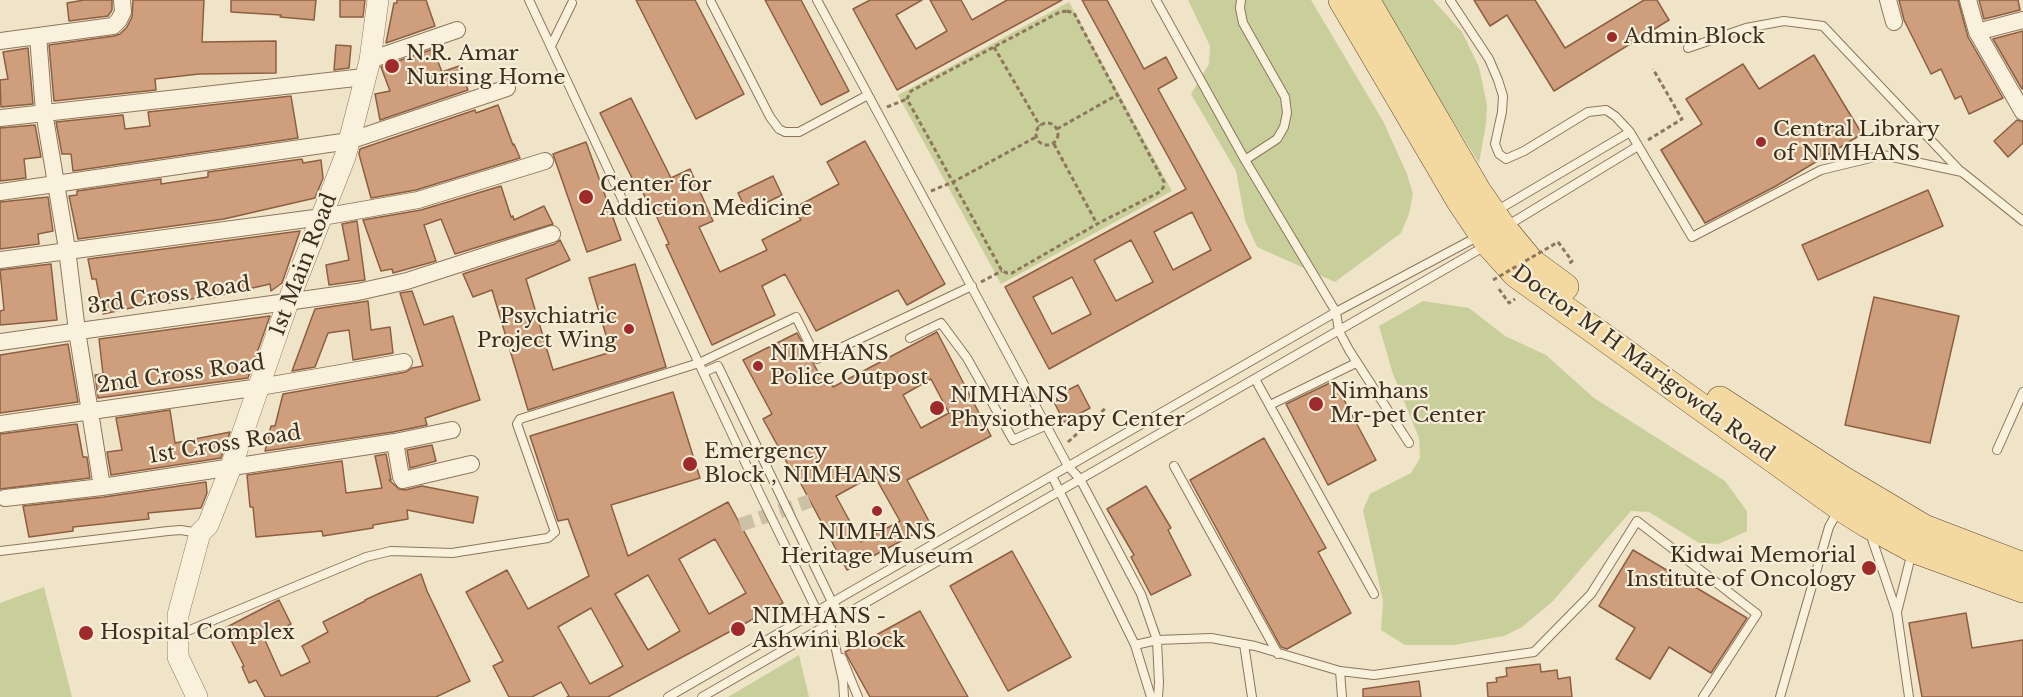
<!DOCTYPE html>
<style>
body{margin:0}
canvas{display:block;background:#f0e4c8}
</style>
<canvas width="2023" height="697"></canvas>
<script>
const context = document.querySelector('canvas').getContext('2d');
context.lineJoin = 'round';
function paint(path, color) {
  context.fillStyle = color;
  context.fill(path, 'evenodd');
}
function shape(rows) {
  const path = new Path2D();
  for (const r of rows) {
    if (r.length === 3) {
      path.moveTo(r[0] + r[2], r[1]);
      path.arc(r[0], r[1], r[2], 0, 2 * Math.PI);
      continue;
    }
    path.moveTo(r[0], r[1]);
    for (let i = 2; i < r.length; i += 2) path.lineTo(r[i], r[i + 1]);
  }
  return path;
}
function stroke(path, color, width, dash) {
  context.strokeStyle = color;
  context.lineWidth = width;
  context.lineCap = dash ? 'butt' : 'round';
  context.setLineDash(dash || []);
  context.stroke(path);
}
function write(font, color, halo, rows, align = 'center') {
  context.font = font + ' "Libre Baskerville",serif';
  context.lineWidth = 4.5;
  context.setLineDash([]);
  context.textBaseline = 'middle';
  context.strokeStyle = halo;
  context.fillStyle = color;
  for (const [text, x, y, turn = 0] of rows) {
    context.save();
    context.translate(x, y);
    context.rotate((+turn || 0) * Math.PI / 180);
    context.textAlign = isNaN(turn) ? turn : align;
    if (halo) context.strokeText(text, 0, 0);
    context.fillText(text, 0, 0);
    context.restore();
  }
}
paint(shape([
 [1188,0,1311,0,1383,121,1407,174,1413,194,1409,214,1401,233,1335,282,1257,247,1245,220,1236,171,1191,94,1209,64,1210,46],
 [1378,0,1433,0,1462,32,1479,67,1487,105,1486,124,1479,163],
 [1069,2,1172,191,1001,284,898,95],
 [1423,301,1469,308,1505,336,1546,355,1594,398,1725,481,1747,511,1747,531,1719,544,1699,543,1649,512,1631,511,1553,601,1522,627,1504,636,1454,645,1405,645,1381,630,1383,601,1363,510,1370,494,1411,473,1420,458,1419,438,1393,374,1379,326],
 [44,587,72,697,0,697,0,603],
 [799,655,809,697,728,697]
]), '#c9cf9b');
const building = shape([
 [84,0,112,0,112,10,108,16,69,21,67,3,84,0],
 [133,0,204,0,202,42,276,41,276,73,199,74,155,79,156,90,54,101,49,45,114,36,120,34,127,27,132,17,133,0],
 [231,0,316,0,314,20,280,17,281,15,231,12,231,0],
 [340,0,365,0,363,17,340,17,340,0],
 [397,0,426,0,435,26,386,43,394,3,397,3,397,0],
 [636,0,695,0,744,94,696,119,636,0],
 [765,0,801,0,849,91,821,105,765,0],
 [870,0,922,0,896,15,916,49,947,31,930,0,961,0,972,20,1007,0,1062,0,897,90,853,9,870,0],
 [1082,0,1107,0,1144,69,1166,57,1177,78,1158,89,1251,258,1049,369,1005,287,1186,189,1082,0],
 [1192,212,1211,250,1173,270,1154,232,1192,212],
 [1131,240,1153,282,1116,301,1094,260,1131,240],
 [1072,277,1091,314,1052,334,1033,297,1072,277],
 [1474,0,1535,0,1565,48,1644,0,1657,0,1669,20,1554,91,1507,15,1490,26,1474,0],
 [1899,0,1958,0,1968,37,2003,98,1969,114,1961,96,1955,99,1941,69,1931,74,1904,20,1899,0],
 [1979,0,2018,0,2020,10,1984,19,1979,0],
 [2023,31,2023,89,2022,89,1993,39,2023,31],
 [336,45,351,46,349,68,334,70,336,45],
 [28,48,33,104,1,107,0,80,8,79,3,52,28,48],
 [433,49,442,72,459,66,468,90,380,120,375,94,390,91,381,67,433,49],
 [1814,55,1862,134,1776,186,1705,223,1661,150,1702,124,1686,99,1743,64,1759,89,1814,55],
 [291,96,298,138,73,171,71,154,62,154,56,122,123,115,125,129,150,126,148,112,291,96],
 [631,98,671,178,690,169,713,221,699,227,720,272,767,250,762,240,801,220,794,208,839,184,827,162,865,141,945,284,907,305,898,290,816,331,785,274,762,286,775,315,712,345,666,245,669,244,651,204,649,205,636,179,633,180,600,113,631,98],
 [498,105,513,145,514,144,520,158,416,190,371,198,359,154,360,149,475,110,476,113,498,105],
 [2017,120,2023,122,2023,143,2008,157,1994,141,2017,120],
 [35,125,41,157,24,159,26,178,0,181,0,128,35,125],
 [586,142,621,240,587,252,553,154,586,142],
 [302,159,303,163,321,160,323,178,315,198,224,219,78,239,69,196,77,195,77,191,161,179,161,184,208,177,208,172,302,159],
 [773,176,782,195,747,212,738,193,773,176],
 [501,186,511,217,513,216,514,220,544,206,553,224,455,254,441,219,424,225,436,261,393,273,392,269,381,271,363,220,421,210,501,186],
 [1928,190,1943,226,1818,280,1802,245,1928,190],
 [48,197,53,231,38,234,39,244,0,249,0,202,48,197],
 [357,221,365,280,329,285,326,265,349,260,342,224,357,221],
 [300,231,282,283,271,291,270,284,209,298,208,296,163,304,163,301,103,314,96,279,92,279,88,259,300,231],
 [560,240,570,260,526,279,553,370,611,352,589,278,635,264,666,367,528,410,492,290,473,297,463,274,555,244,560,240],
 [51,264,57,320,0,325,0,311,4,310,0,270,51,264],
 [412,291,424,325,453,316,480,400,425,418,427,425,393,432,265,451,271,426,275,426,283,394,406,372,412,368,423,366,400,293,412,291],
 [1874,297,1959,316,1930,443,1845,425,1874,297],
 [368,301,371,330,390,327,393,353,353,360,349,330,328,333,315,367,292,371,315,309,368,301],
 [270,316,248,378,98,398,95,375,103,374,99,339,270,316],
 [937,332,991,436,907,480,931,525,847,570,793,469,791,470,763,419,772,414,743,360,797,333,825,385,831,382,833,387,937,332],
 [931,379,949,413,921,428,903,395,931,379],
 [874,475,900,521,861,542,836,496,874,475],
 [68,344,78,402,0,413,0,355,68,344],
 [1334,381,1376,460,1328,485,1286,404,1334,381],
 [1078,385,1090,408,1064,422,1052,398,1078,385],
 [673,392,700,478,611,505,628,556,728,502,783,603,608,697,567,697,569,696,561,682,532,697,509,697,493,666,503,661,466,592,507,570,528,609,589,576,568,519,558,521,530,436,673,392],
 [715,539,746,593,709,614,679,559,715,539],
 [648,575,680,631,648,650,615,594,648,575],
 [591,608,623,666,590,684,558,627,591,608],
 [170,410,175,443,230,432,221,458,111,475,107,452,122,450,116,418,170,410],
 [77,424,83,457,87,457,90,478,0,489,0,434,77,424],
 [1264,438,1326,548,1318,552,1351,613,1287,649,1281,647,1190,480,1264,438],
 [432,445,436,461,410,468,407,450,432,445],
 [386,454,391,480,389,480,399,489,405,490,422,486,478,497,473,523,407,510,408,519,373,525,373,528,323,536,322,531,256,537,253,507,250,507,247,475,342,461,346,493,382,488,375,456,386,454],
 [206,482,207,493,201,508,148,513,149,519,73,527,73,531,29,537,23,506,104,497,206,482],
 [1146,486,1171,528,1168,530,1191,575,1151,595,1131,557,1134,555,1107,509,1146,486],
 [1633,550,1747,618,1711,673,1669,647,1650,679,1616,659,1635,628,1599,606,1633,550],
 [1012,551,1071,657,1008,691,950,586,1012,551],
 [421,574,427,591,470,681,436,697,265,697,256,680,249,683,242,667,244,666,225,628,279,600,291,624,264,638,281,676,310,662,302,646,328,632,323,622,365,601,365,600,421,574],
 [920,611,968,697,870,697,845,652,920,611],
 [1966,613,1972,648,2023,640,2023,697,1922,697,1909,623,1966,613],
 [1540,664,1541,672,1557,670,1558,679,1570,677,1572,697,1488,697,1487,683,1497,682,1496,678,1507,676,1506,668,1540,664],
 [1419,681,1421,697,1363,697,1363,689,1419,681]
]);
paint(building, '#cf9f7d');
stroke(building, '#8d5f41', 1.5);
stroke(shape([
 [740,525,810,501]
]), '#ccc0a6', 14, [14, 7]);
const service = shape([
 [529,0,760,494,817,611,830,623,843,681,844,697],
 [817,0,1068,466,1080,479,1141,594,1157,640,1159,683,1158,697],
 [1156,0,1245,160,1336,312,1339,331,1349,350,1409,443],
 [1241,0,1240,8,1243,23,1285,97,1287,113,1284,127,1277,139,1245,160],
 [1450,0,1489,59,1498,80,1503,96,1502,112,1495,144,1499,154,1506,159,1524,151,1588,112,1606,110,1615,116,1630,132,1692,237,1821,170,1883,155,1962,172,2023,221],
 [711,2,770,117,779,129,785,132,799,132,868,95],
 [551,46,572,3],
 [1688,48,1746,28,1784,21,1823,26,1961,172],
 [1496,211,1630,132],
 [1505,227,1638,146],
 [910,338,941,323,967,358,1013,440,1047,425],
 [704,372,718,366,832,602,843,616],
 [1255,379,1374,594],
 [1270,405,1356,363],
 [1997,450,2023,392],
 [1174,466,1278,654],
 [1052,476,1135,645,1151,697],
 [1870,533,1897,613,1909,697],
 [0,551,168,531,181,530,199,533],
 [1897,612,1912,552],
 [185,632,366,557,391,551,452,553,548,538,555,532,517,424,520,419,699,363,796,317,817,359,972,286],
 [1244,644,1252,697],
 [1135,645,1157,640,1211,638,1255,646,1340,671,1374,675,1534,652,1591,594,1637,521,1757,614,1703,697],
 [842,658,858,697],
 [1340,671,1342,697],
 [668,697,1336,312,1479,236],
 [702,697,1487,245],
 [1780,697,1829,527,1839,509]
]);
const minor = shape([
 [1888,0,1894,22],
 [1968,0,1977,32,2023,112],
 [1977,32,2023,20],
 [38,36,44,112,67,249,77,331,102,487],
 [0,41,113,26,119,20,123,12,122,0],
 [370,60,457,30],
 [0,118,364,77],
 [0,192,349,141,507,88],
 [0,260,322,217,418,200,545,161],
 [0,342,358,292,407,281,552,234],
 [0,424,260,387,404,362],
 [395,442,401,477,403,480,471,464],
 [5,498,102,487,395,442,452,430]
]);
const tertiary = shape([
 [197,697,178,657,178,615,200,533,208,525,231,467,288,302,345,157,370,60,378,0]
]);
const primary = shape([
 [1342,0,1460,201,1489,244,1516,274,1840,507,1867,524,1913,549,2023,589],
 [1366,0,1478,192,1503,228,1531,262,1565,287],
 [1720,400,1840,478,1924,528,2023,566]
]);
stroke(service, '#8d765c', 10);
stroke(minor, '#8d765c', 18);
stroke(tertiary, '#8d765c', 22);
stroke(primary, '#5b4430', 28);
stroke(shape([
 [1067,11,1074,13,1164,182,1163,188,1158,193,1097,224,1012,273,1007,273,1002,271,907,99,911,91,1060,12,1067,11],
 [994,47,1040,126],
 [887,107,907,99],
 [1047,134,11],
 [1057,129,1117,95],
 [1648,140,1682,119,1653,69],
 [1054,144,1097,224],
 [931,191,953,182,1036,137],
 [1558,242,1572,261,1569,264],
 [981,282,1002,271],
 [1499,289,1509,303,1515,299],
 [1068,442,1107,407]
]), '#8d765c', 3, [4.5, 3]);
stroke(service, '#faf1dc', 8);
stroke(minor, '#faf1dc', 16);
stroke(tertiary, '#faf1dc', 21);
stroke(primary, '#f3d9a0', 27);
stroke(shape([
 [1493,280,1558,242]
]), '#8d765c', 3, [4.5, 3]);
for (const [x, y, r, color] of [
 [1612,37,6,"#9e2a2b"],
 [392,66,8,"#9e2a2b"],
 [1761,142,6,"#9e2a2b"],
 [586,197,8,"#9e2a2b"],
 [629,329,6,"#9e2a2b"],
 [758,366,6,"#9e2a2b"],
 [1316,404,8,"#9e2a2b"],
 [937,408,8,"#9e2a2b"],
 [690,464,8,"#9e2a2b"],
 [877,511,6,"#9e2a2b"],
 [1869,568,8,"#9e2a2b"],
 [738,629,8,"#9e2a2b"],
 [86,633,8,"#9e2a2b"]
]) {
  const dot = new Path2D();
  dot.arc(x, y, r, 0, 2 * Math.PI);
  context.fillStyle = color;
  context.fill(dot);
  stroke(dot, '#f7eed8', 2);
}
write('21px', '#3d2e20', '#f7eed8', [
 ["Admin Block",1624,37],
 ["N.R. Amar",406,54],
 ["Nursing Home",406,78],
 ["Central Library",1773,130],
 ["of NIMHANS",1773,154],
 ["Center for",600,185],
 ["Addiction Medicine",600,209],
 ["Psychiatric",617,317,"right"],
 ["Project Wing",617,341,"right"],
 ["NIMHANS",770,354],
 ["Police Outpost",770,378],
 ["Nimhans",1330,392],
 ["Mr-pet Center",1330,416],
 ["NIMHANS",950,396],
 ["Physiotherapy Center",950,420],
 ["Emergency",704,452],
 ["Block , NIMHANS",704,476],
 ["NIMHANS",877,533,"center"],
 ["Heritage Museum",877,557,"center"],
 ["Kidwai Memorial",1856,556,"right"],
 ["Institute of Oncology",1856,580,"right"],
 ["NIMHANS -",752,617],
 ["Ashwini Block",752,641],
 ["Hospital Complex",100,633]
], 'left');
write('21px', '#3d2e20', '#f7eed8', [
 ["1st Main Road",304,265,-69],
 ["3rd Cross Road",169,296,-8],
 ["Doctor M H Marigowda Road",1643,364,36],
 ["2nd Cross Road",181,375,-8],
 ["1st Cross Road",225,445,-9]
]);
</script>
